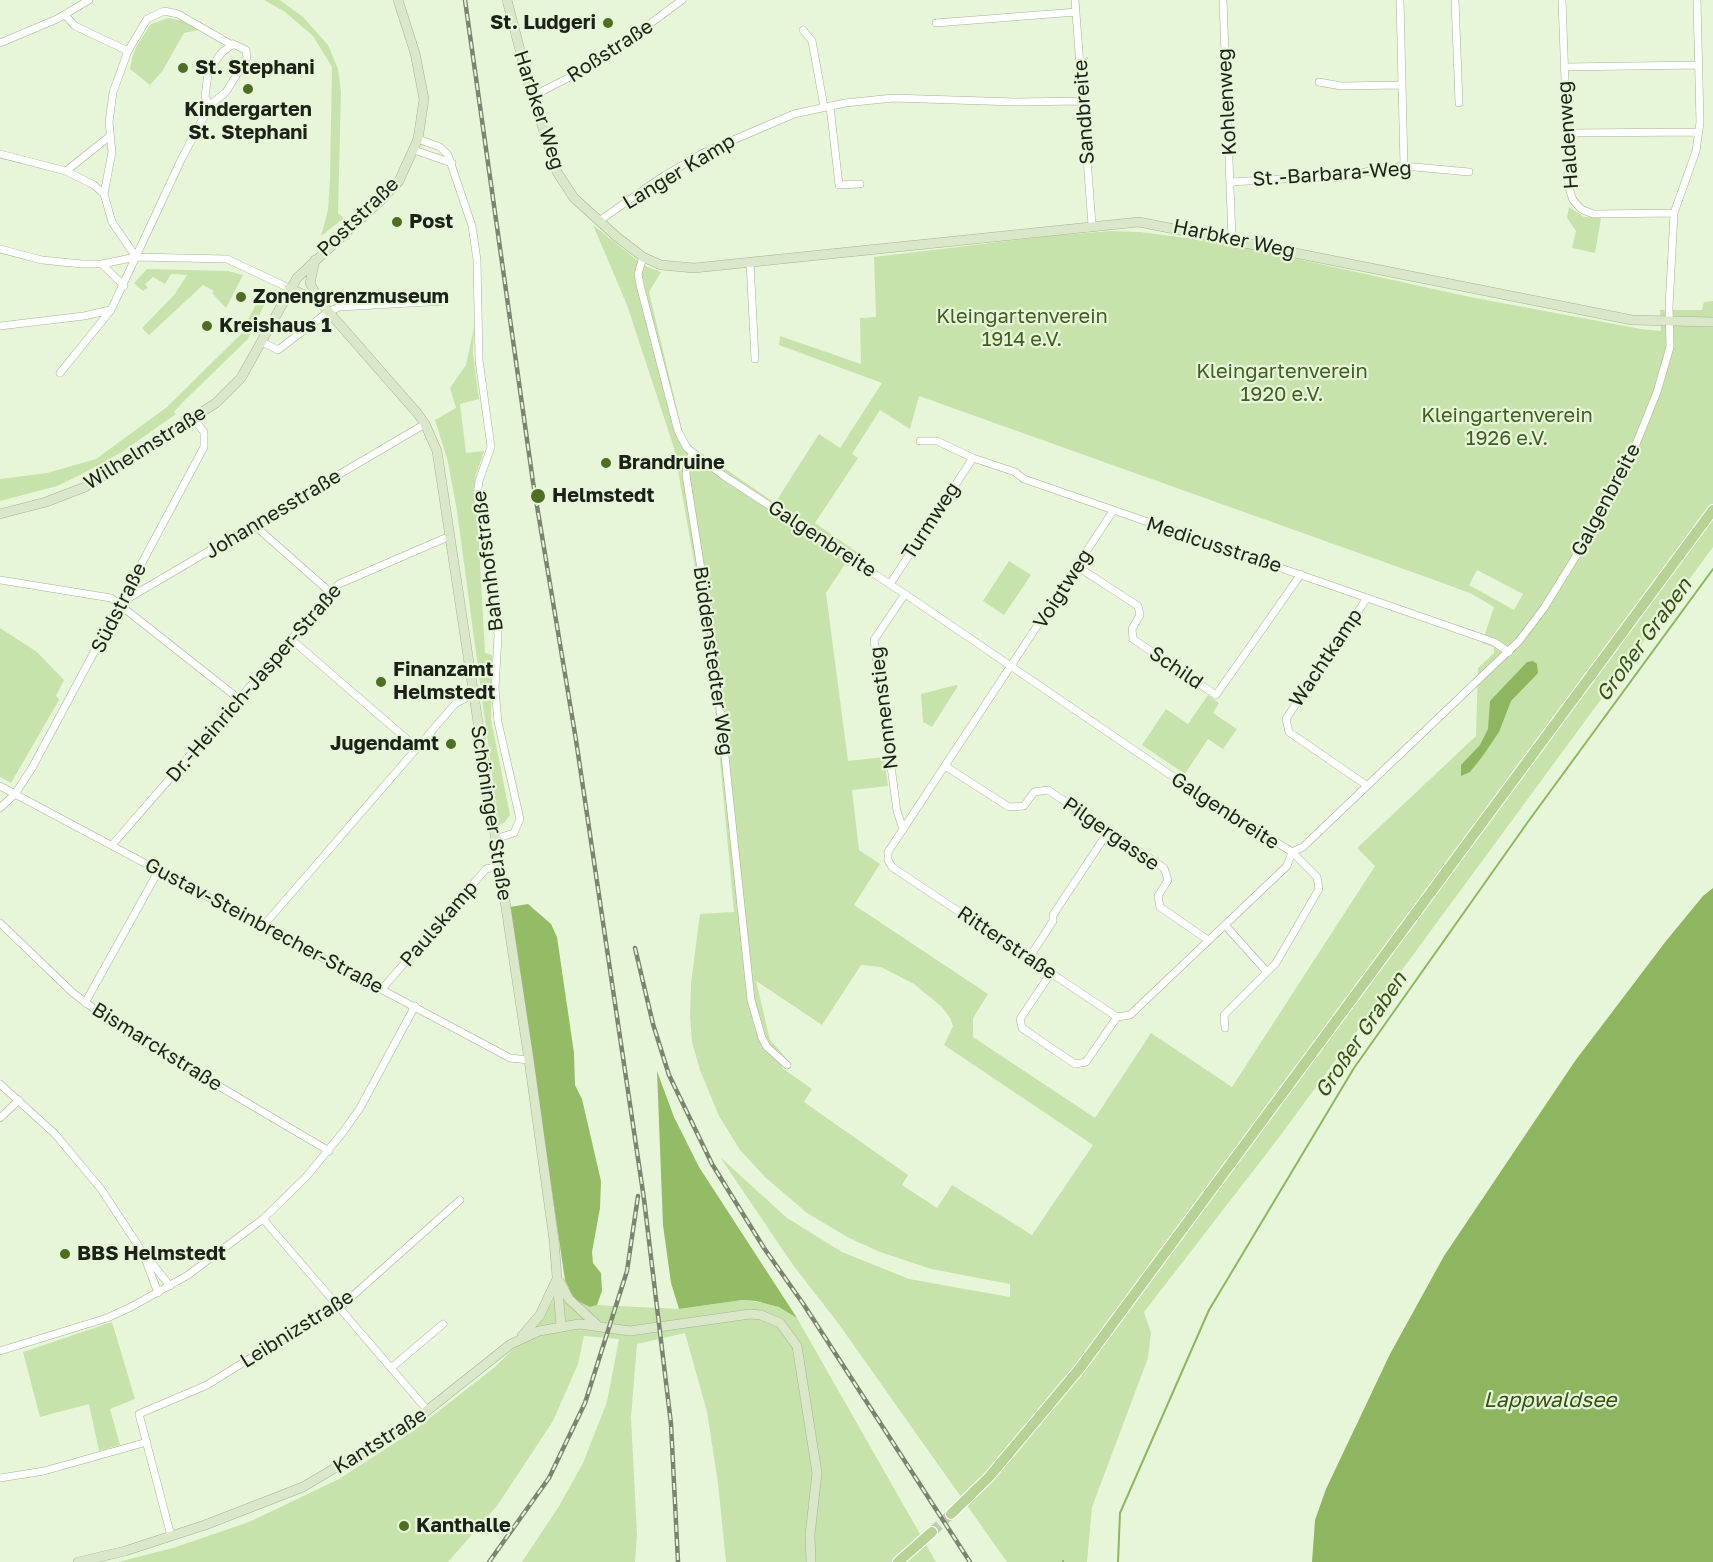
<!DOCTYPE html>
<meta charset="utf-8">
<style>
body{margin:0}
canvas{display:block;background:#e7f6d9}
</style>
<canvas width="1713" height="1562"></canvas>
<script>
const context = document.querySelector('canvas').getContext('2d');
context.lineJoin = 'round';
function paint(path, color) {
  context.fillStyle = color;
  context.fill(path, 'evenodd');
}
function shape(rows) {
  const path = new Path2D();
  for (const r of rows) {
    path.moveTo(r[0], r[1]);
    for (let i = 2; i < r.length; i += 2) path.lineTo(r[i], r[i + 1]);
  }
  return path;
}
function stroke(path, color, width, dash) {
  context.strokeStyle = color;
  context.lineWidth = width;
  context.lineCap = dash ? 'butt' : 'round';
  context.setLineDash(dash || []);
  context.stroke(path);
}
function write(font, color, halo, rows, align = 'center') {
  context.font = font + ' "Golos Text",sans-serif';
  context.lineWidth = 4.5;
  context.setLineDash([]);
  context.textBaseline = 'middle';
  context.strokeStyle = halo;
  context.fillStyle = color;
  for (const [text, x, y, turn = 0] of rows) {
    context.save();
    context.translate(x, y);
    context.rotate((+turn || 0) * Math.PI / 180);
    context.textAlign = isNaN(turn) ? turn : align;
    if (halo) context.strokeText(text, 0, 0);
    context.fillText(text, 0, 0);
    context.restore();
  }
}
paint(shape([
 [264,0,280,0,303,17,328,45,338,69,341,92,338,213,344,218,321,236,328,210,330,178,332,67,313,36,285,12],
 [168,18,184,21,199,30,184,33,163,70,150,85,130,69,132,58,136,47,151,24],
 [1569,207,1584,217,1601,218,1595,253,1572,248,1576,231,1567,218],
 [593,225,643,265,661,272,649,292,689,459,708,457,775,503,819,434,840,448,882,383,779,345,780,336,861,364,860,318,876,317,874,257,1050,236,1111,231,1140,232,1225,243,1470,297,1641,329,1661,331,1660,310,1702,310,1704,302,1713,301,1713,547,1277,1140,1144,1312,1151,1333,1148,1358,1092,1507,1087,1562,1007,1562,838,1323,793,1265,720,1157,787,1218,842,1252,909,1279,1010,1297,1010,1284,931,1269,880,1252,849,1238,807,1213,765,1177,740,1150,719,1116,700,1070,692,1042,690,1016,691,983,700,914,734,912,710,653,674,448,627,305],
 [919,396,1440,582,1472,594,1494,607,1482,643,1494,647,1494,653,1478,668,1476,736,1357,848,1375,866,1232,1087,1151,1033,1095,1118,973,1037,973,1018,988,994,854,905,880,864,859,850,852,790,888,786,884,757,848,761,826,593,845,564,853,569,861,555,815,523,858,458,852,454,880,410,910,429],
 [1477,570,1523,594,1514,610,1469,585],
 [861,965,881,967,914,984,942,1007,950,1018,953,1026,944,1045,1093,1145,1032,1235,952,1185,937,1208,902,1185,908,1175,804,1102,812,1089,782,1068,787,1059,770,1040,756,981,822,1025],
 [147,269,228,271,243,275,226,308,212,293,214,291,203,285,149,335,142,328,175,294,187,275,171,274,165,284,153,277,145,284,148,288,143,291,134,283],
 [265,286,267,299,248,339,184,401,174,412,176,414,122,452,82,474,57,486,0,501,0,479,47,473,96,459,167,407,241,334],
 [474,327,473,354,479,399,460,404,466,453,484,451,476,475,473,493,477,508,485,653,492,655,491,719,510,815,504,823,499,825,457,511,448,462,435,420,456,408,450,388,466,365],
 [1009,561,1031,575,1004,615,983,601],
 [0,628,37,652,64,680,56,696,59,700,11,783,0,777],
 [956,685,958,686,932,727,923,722,921,694],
 [1208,695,1219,703,1213,713,1237,729,1223,749,1208,739,1185,774,1142,745,1166,709,1188,724],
 [565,1280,566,1287,590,1307,597,1305,679,1309,742,1300,771,1304,787,1310,797,1318,936,1562,726,1562,718,1483,707,1412,685,1333,637,1344,631,1417,637,1535,635,1562,522,1562,559,1506,583,1463,607,1402,619,1339,584,1336,578,1364,553,1421,497,1506,448,1562,118,1562,173,1548,249,1522,339,1479,412,1432,495,1367,542,1320],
 [112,1322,135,1399,110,1409,120,1445,99,1451,89,1404,40,1417,23,1352]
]), '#c7e3ab');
paint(shape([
 [528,904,551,924,557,937,574,1053,575,1085,582,1099,601,1181,600,1208,592,1252,593,1263,601,1273,602,1291,597,1305,590,1307,574,1299,565,1280,510,907],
 [657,1071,674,1117,699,1167,797,1318,779,1307,756,1301,742,1300,679,1309,671,1283,663,1225]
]), '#94bc66');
paint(shape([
 [1533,661,1537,664,1538,673,1511,701,1499,732,1482,757,1470,772,1461,776,1461,765,1480,745,1488,729,1490,701,1527,662],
 [1713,888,1713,1562,1312,1562,1315,1520,1326,1489,1390,1354,1444,1256,1575,1061,1666,941,1703,896]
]), '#8eb660');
stroke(shape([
 [1063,1561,1063,1562],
 [1118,1562,1120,1513,1209,1310,1354,1068,1530,819,1713,569]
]), '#8eb660', 2);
stroke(shape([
 [932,1532,951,1514]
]), '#bfccb2', 10, [10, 5]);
const minor = shape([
 [1075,0,1092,225],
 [1223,0,1232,239],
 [1400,0,1404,166],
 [1455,0,1459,103],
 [1562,0,1569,188,1573,200,1581,209,1593,214,1674,213],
 [65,15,75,26,128,51],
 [936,23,1076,12],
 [803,30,812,41,824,107],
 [0,43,57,19,89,0],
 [233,44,246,50,247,58,226,92,210,105,205,97,208,73,221,53,233,44],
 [1564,67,1699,65],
 [1319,82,1341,86,1401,85],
 [533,96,597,63,682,0],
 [830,106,839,185,860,184],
 [1567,133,1699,132],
 [418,139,440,147,448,155,472,226,477,260,479,360,491,447,479,481,477,496,495,592,498,636,495,688,498,722,520,819,514,833,495,839],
 [414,150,452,163],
 [0,154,66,171,94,185,104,194,112,222,136,257],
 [66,171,110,136],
 [1230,182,1339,176,1404,166,1469,172],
 [104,194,112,152,109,122,113,92,128,51,147,19,164,11,178,14,232,45],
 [599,221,659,179,703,153,794,114,845,103,893,98,1015,102,1083,101],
 [0,249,42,260,82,264,102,264,136,257,227,259,289,288],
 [643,257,638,274,640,285,678,431,687,448,724,476,905,594,1175,778,1292,852,1303,847,1519,641,1544,608,1591,532,1632,454,1657,392,1670,347,1669,307,1674,213,1696,151,1700,122,1697,0],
 [750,262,755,359],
 [102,264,124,286],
 [0,326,84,316,110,310],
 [262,342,278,350,328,312,339,307,446,301],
 [60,373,111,310,182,158,210,105],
 [920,441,937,441,973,458,1015,472,1024,479,1494,642,1509,652],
 [693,453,687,463,686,475,713,644,751,1000,762,1038,767,1047,787,1065],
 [1113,511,888,852,888,860,892,867,1117,1017,1130,1015,1287,866,1292,852,1317,877,1319,889,1276,963,1224,1015,1225,1028],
 [254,525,331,593],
 [1078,567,1138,606,1140,615,1132,629,1133,639,1216,695,1301,574],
 [0,580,111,598,239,699],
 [890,584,973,458],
 [122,602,425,424],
 [291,639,417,748],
 [945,766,1009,807,1024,806,1034,792,1048,790,1164,868,1168,880,1158,896,1160,907,1208,940],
 [1366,785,1289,732,1286,719,1367,598],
 [0,786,510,1058,529,1060],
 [0,808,15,794,32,768,204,447,204,432,194,419],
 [903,829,897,811,874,640,905,594],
 [112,845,339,584,450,536],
 [0,923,73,993,117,1026,329,1151],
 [264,925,455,704,473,694],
 [1225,925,1267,972],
 [1029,958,1053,921,1053,915,1108,832],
 [1051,973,1020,1019,1022,1028,1075,1064,1086,1062,1117,1017],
 [382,989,486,869,500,866],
 [85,1003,159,870],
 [0,1084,55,1134,101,1189,143,1253,158,1293],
 [0,1118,19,1100],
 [263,1219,428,1411],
 [147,1257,170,1286],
 [0,1351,107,1318,131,1307,188,1275,263,1219,306,1177,343,1132,360,1108,415,1006],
 [391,1368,443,1324],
 [0,1478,44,1471,147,1442],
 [171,1536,139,1414,207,1385,328,1310,339,1308,460,1200]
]);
const secondary = shape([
 [507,0,529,85,557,172,574,198,617,237,643,257,661,265,694,268,1139,222,1632,320,1713,322],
 [315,260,310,283,320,302],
 [289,288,320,302,418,414,425,424,437,451,529,1060,554,1240,561,1326],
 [0,514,46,502,85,487,216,403,241,378,297,278,381,200,399,181,418,139,424,99,415,53,398,0],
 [560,1282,569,1299,597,1325],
 [522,1336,540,1315,557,1279],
 [78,1562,125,1551,205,1525,303,1487,414,1421,511,1344,539,1331,579,1324,630,1331,750,1314,761,1315,780,1323,797,1346,817,1473,810,1535,811,1562]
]);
const primary = shape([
 [951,1514,989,1477,1080,1368,1713,510],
 [898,1562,932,1532]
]);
stroke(minor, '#a4b296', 8);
stroke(secondary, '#a4b296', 10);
stroke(primary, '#fff', 12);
stroke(minor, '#fff', 7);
stroke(secondary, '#dae8c9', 9);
stroke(primary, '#b6d294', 10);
const rail = shape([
 [465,0,533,482,576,740,644,1199,671,1424,678,1562],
 [635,948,653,1024,669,1075,712,1164,764,1248,804,1305,970,1562],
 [489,1562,549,1478,585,1403,627,1271,638,1196]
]);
stroke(rail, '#7a8471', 4.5);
stroke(rail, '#e7f6d9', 2, [7]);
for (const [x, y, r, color] of [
 [608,23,6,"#4e6e24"],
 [183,68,6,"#4e6e24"],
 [248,89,6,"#4e6e24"],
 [397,222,6,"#4e6e24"],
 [241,297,6,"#4e6e24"],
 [207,326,6,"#4e6e24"],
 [606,463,6,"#4e6e24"],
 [538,496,8,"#4e6e24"],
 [381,682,6,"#4e6e24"],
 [451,744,6,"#4e6e24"],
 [65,1254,6,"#4e6e24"],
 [404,1526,6,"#4e6e24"]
]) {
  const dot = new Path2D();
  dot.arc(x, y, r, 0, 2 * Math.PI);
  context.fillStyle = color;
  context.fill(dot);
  stroke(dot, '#e7f6d9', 2);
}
write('bold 20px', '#1d2218', '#e7f6d9', [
 ["St. Ludgeri",596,23,"right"],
 ["St. Stephani",195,68],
 ["Kindergarten",248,110,"center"],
 ["St. Stephani",248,133,"center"],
 ["Post",409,222],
 ["Zonengrenzmuseum",253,297],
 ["Kreishaus 1",219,326],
 ["Brandruine",618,463],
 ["Helmstedt",552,496],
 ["Finanzamt",393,670],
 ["Helmstedt",393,693],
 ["Jugendamt",439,744,"right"],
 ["BBS Helmstedt",77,1254],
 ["Kanthalle",416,1526]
], 'left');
write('20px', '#1d2218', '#e7f6d9', [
 ["Roßstraße",610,51,-33],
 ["Kohlenweg",1227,102,-93],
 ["Harbker Weg",539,110,72],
 ["Sandbreite",1084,112,-94],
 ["Haldenweg",1568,135,-94],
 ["Langer Kamp",679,172,-31],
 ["St.-Barbara-Weg",1332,174,-4],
 ["Poststraße",358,217,-44],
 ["Harbker Weg",1234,239,12],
 ["Wilhelmstraße",145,448,-32],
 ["Galgenbreite",1606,500,-62],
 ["Johannesstraße",273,514,-31],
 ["Turmweg",931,521,-57],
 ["Galgenbreite",822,539,33],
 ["Medicusstraße",1214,545,18],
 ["Bahnhofstraße",488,561,-97],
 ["Voigtweg",1063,589,-57],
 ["Südstraße",119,608,-63],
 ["Wachtkamp",1326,658,-56],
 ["Büddenstedter Weg",713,661,82],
 ["Schild",1176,668,34],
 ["Dr.-Heinrich-Jasper-Straße",254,683,-49],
 ["Nonnenstieg",884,708,-97],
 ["Galgenbreite",1225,811,33],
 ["Schöninger Straße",491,813,81],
 ["Pilgergasse",1111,834,35],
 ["Paulskamp",439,924,-49],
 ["Gustav-Steinbrecher-Straße",264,926,28],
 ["Ritterstraße",1007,943,34],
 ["Bismarckstraße",157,1047,32],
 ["Leibnizstraße",297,1329,-32],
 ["Kantstraße",380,1441,-32]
]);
write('20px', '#425d21', '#e7f6d9', [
 ["Kleingartenverein",1022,317],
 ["1914 e.V.",1022,340],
 ["Kleingartenverein",1282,372],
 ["1920 e.V.",1282,395],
 ["Kleingartenverein",1507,416],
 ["1926 e.V.",1507,439]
]);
write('italic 21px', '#375014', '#e7f6d9', [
 ["Großer Graben",1644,640,-54],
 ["Großer Graben",1361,1035,-56],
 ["Lappwaldsee",1550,1400]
]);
</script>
